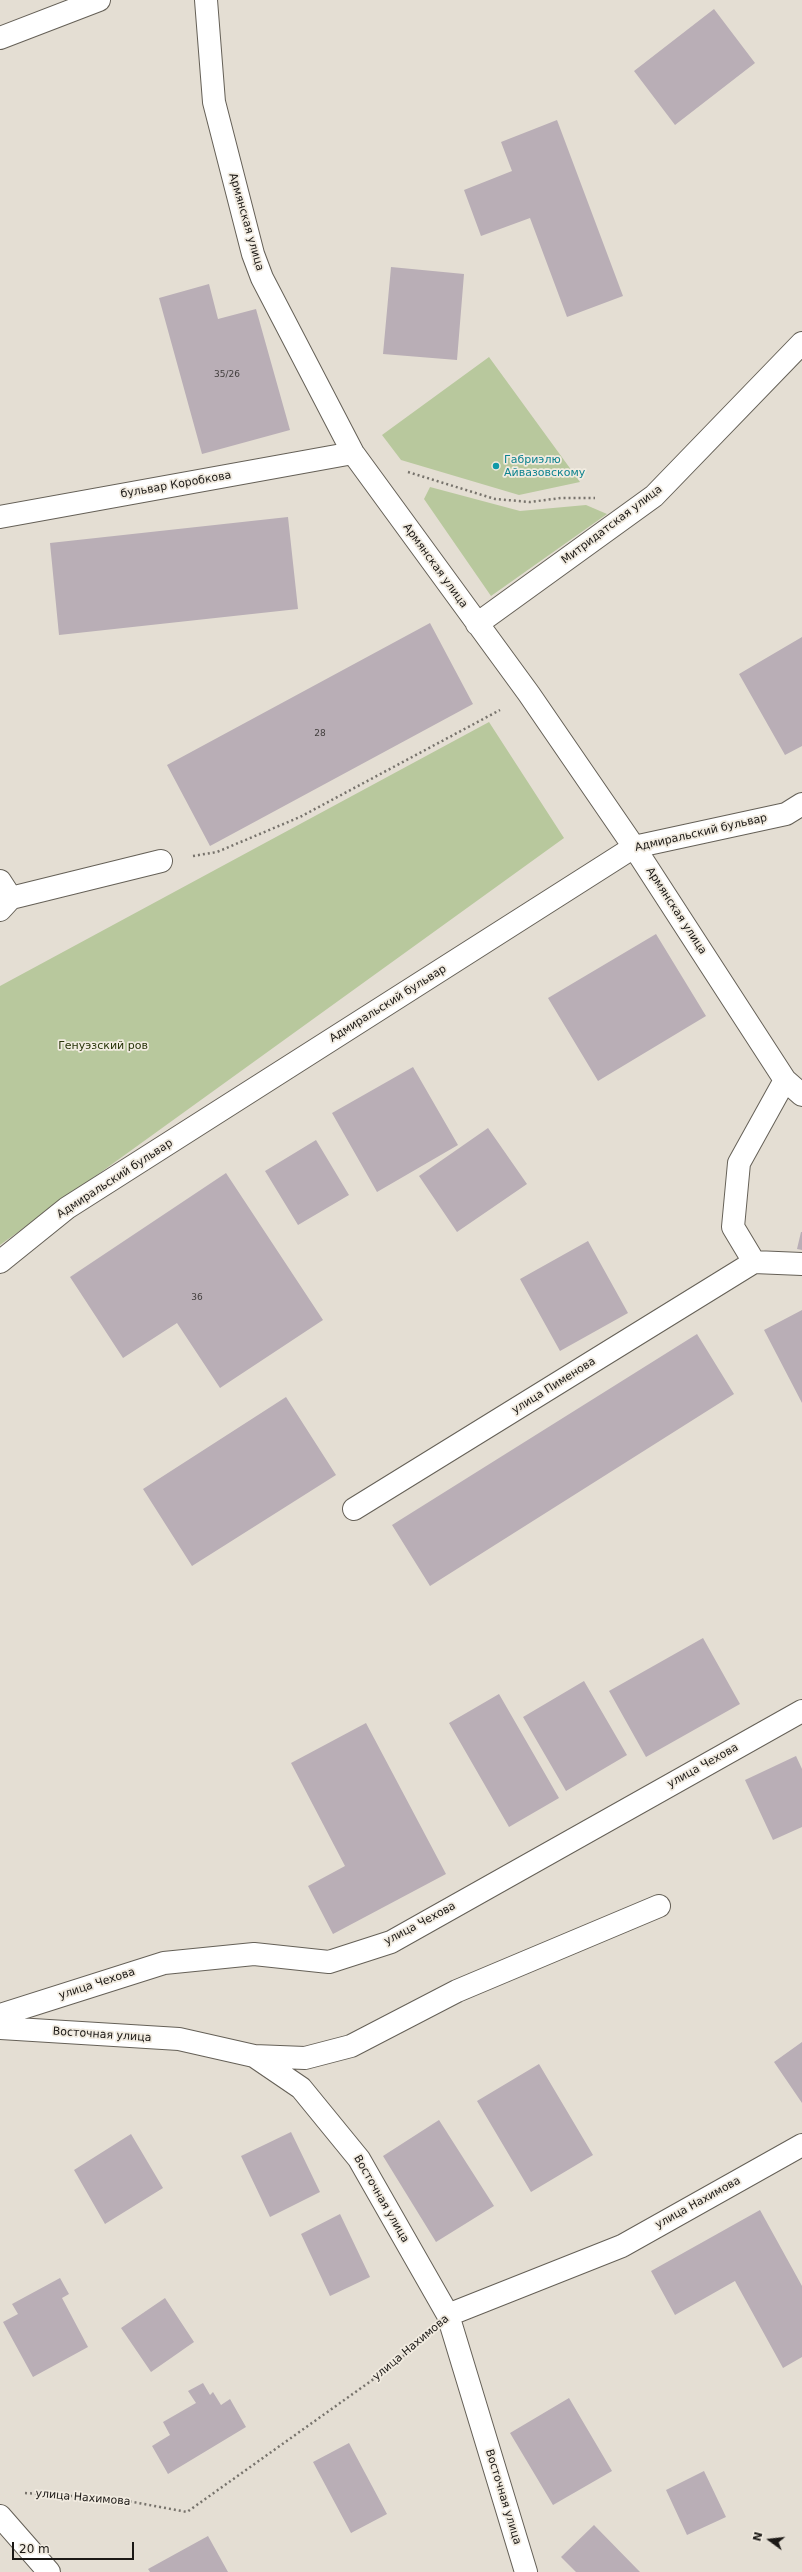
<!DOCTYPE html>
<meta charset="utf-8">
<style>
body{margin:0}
#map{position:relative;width:802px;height:2572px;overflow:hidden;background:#e4ded3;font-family:"DejaVu Sans",sans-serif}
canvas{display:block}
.north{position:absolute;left:750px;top:2520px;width:40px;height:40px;-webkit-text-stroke:3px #f1ebe0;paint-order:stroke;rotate:285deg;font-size:11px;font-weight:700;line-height:16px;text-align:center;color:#1b1815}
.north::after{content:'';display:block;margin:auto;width:14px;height:18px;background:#1b1815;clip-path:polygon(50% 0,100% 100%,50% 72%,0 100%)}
.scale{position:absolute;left:12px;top:2542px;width:122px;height:18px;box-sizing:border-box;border:2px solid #1b1815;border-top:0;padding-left:5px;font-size:12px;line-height:14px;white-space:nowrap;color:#1b1815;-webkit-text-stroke:3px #f1ebe0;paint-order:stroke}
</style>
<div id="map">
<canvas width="802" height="2572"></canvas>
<div class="north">N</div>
<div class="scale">20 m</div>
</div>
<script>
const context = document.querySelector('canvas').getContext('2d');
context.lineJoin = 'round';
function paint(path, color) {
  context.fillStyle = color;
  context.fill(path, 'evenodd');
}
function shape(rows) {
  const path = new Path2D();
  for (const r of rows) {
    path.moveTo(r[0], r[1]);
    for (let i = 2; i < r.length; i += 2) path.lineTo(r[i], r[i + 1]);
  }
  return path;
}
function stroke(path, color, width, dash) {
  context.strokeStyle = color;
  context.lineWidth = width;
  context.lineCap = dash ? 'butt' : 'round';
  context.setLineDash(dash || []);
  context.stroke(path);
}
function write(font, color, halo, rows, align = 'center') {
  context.font = font + ' "DejaVu Sans",sans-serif';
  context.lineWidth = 3.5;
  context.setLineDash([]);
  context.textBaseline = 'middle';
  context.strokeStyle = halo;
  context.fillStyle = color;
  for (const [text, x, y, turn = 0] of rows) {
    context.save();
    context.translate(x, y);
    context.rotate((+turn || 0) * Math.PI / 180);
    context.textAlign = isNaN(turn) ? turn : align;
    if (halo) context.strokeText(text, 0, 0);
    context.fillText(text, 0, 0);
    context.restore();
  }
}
paint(shape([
 [489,357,580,482,519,495,401,460,382,435],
 [430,487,520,511,586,505,607,514,491,596,424,499],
 [489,722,564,838,0,1245,0,986]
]), '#b8c89d');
paint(shape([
 [714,9,755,63,675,125,634,71],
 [557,120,623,296,567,317,530,218,481,236,464,190,512,171,501,142],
 [391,267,464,274,457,360,383,354],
 [209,284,218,319,256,309,290,430,202,454,159,298],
 [288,517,298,609,59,635,50,543],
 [430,623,473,704,210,846,167,765],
 [802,637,802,746,785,755,739,674],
 [656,934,706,1016,598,1081,548,998],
 [413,1067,458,1145,377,1192,332,1113],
 [488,1128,527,1184,457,1232,419,1176],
 [316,1140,349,1195,298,1225,265,1171],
 [226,1173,323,1320,220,1388,177,1323,123,1358,70,1277],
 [801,1232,802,1232,802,1250,797,1249],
 [588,1241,628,1313,560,1351,520,1279],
 [802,1310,802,1403,764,1330],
 [697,1334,734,1394,430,1586,392,1525],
 [286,1397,336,1475,192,1566,143,1489],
 [703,1638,740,1704,646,1757,609,1691],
 [584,1681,627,1755,566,1791,523,1717],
 [499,1694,559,1798,509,1827,449,1723],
 [366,1723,446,1874,333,1934,308,1886,345,1866,291,1763],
 [796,1756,802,1769,802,1827,773,1840,745,1780],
 [802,2042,802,2103,774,2062],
 [539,2064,593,2155,531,2192,477,2101],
 [439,2120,494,2206,436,2242,383,2156],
 [291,2132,320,2192,270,2217,241,2156],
 [131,2134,163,2188,105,2224,74,2170],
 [760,2210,802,2286,802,2357,783,2368,735,2281,675,2315,651,2271],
 [340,2214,370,2277,330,2296,301,2234],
 [60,2278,69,2294,62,2298,88,2347,33,2377,3,2322,18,2314,12,2304],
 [165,2298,194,2342,151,2372,121,2328],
 [203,2383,210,2395,213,2392,221,2405,230,2399,246,2427,168,2474,152,2446,170,2435,163,2422,196,2403,188,2391],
 [569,2398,612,2471,553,2505,510,2433],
 [349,2443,387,2514,351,2533,313,2462],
 [704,2471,726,2517,687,2535,666,2490],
 [594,2525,640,2572,576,2572,561,2557],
 [208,2536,228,2572,150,2572,148,2569]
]), '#b9aeb6');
const minor = shape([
 [206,0,214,102,253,254,262,278,353,453,529,694,634,847,785,1080,802,1095],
 [0,38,99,0],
 [0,517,353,453],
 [477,624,654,496,802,343],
 [0,881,11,898],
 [0,910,11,898,161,861],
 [785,1080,739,1163,733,1227,754,1262,802,1264],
 [0,1262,67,1208,634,847,786,814,802,804],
 [354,1509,754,1262],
 [0,2015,164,1963,254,1954,329,1962,391,1942,802,1711],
 [0,2028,179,2039,254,2056,301,2088,359,2159,448,2315,526,2572],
 [254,2056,305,2058,351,2046,457,1991,659,1906],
 [448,2315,622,2246,802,2145],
 [0,2516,49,2572]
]);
stroke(minor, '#656057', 24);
stroke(shape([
 [408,472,495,499,530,502,561,498,595,498],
 [193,856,217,852,300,817,500,710],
 [25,2493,117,2499,187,2512,392,2366,421,2340]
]), '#77736c', 2.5, [2, 3]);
stroke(minor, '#fff', 22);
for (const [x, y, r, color] of [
 [496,466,4,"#0f9aa8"]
]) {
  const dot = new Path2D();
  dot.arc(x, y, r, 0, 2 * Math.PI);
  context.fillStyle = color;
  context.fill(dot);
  stroke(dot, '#f1ebe0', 1.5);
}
write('9px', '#423e3d', null, [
 ["35/26",227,375],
 ["28",320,734],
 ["36",197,1298]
]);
write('11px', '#1b1815', '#f1ebe0', [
 ["Армянская улица",246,222,74],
 ["бульвар Коробкова",176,485,-10],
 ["Митридатская улица",612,525,-37],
 ["Армянская улица",435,566,54],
 ["Адмиральский бульвар",701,833,-13],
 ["Армянская улица",676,911,57],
 ["Адмиральский бульвар",388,1004,-32],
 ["Адмиральский бульвар",115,1179,-33],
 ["улица Пименова",554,1386,-32],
 ["улица Чехова",703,1766,-29],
 ["улица Чехова",420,1924,-28],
 ["улица Чехова",97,1984,-18],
 ["Восточная улица",102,2035,4],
 ["Восточная улица",381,2199,60],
 ["улица Нахимова",698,2203,-29],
 ["улица Нахимова",411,2348,-40],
 ["Восточная улица",503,2497,73],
 ["улица Нахимова",83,2498,5]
]);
write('11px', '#0d838f', '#f1ebe0', [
 ["Габриэлю",504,460],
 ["Айвазовскому",504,473]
], 'left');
write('11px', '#273408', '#f1ebe0', [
 ["Генуэзский ров",103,1046]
]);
</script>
